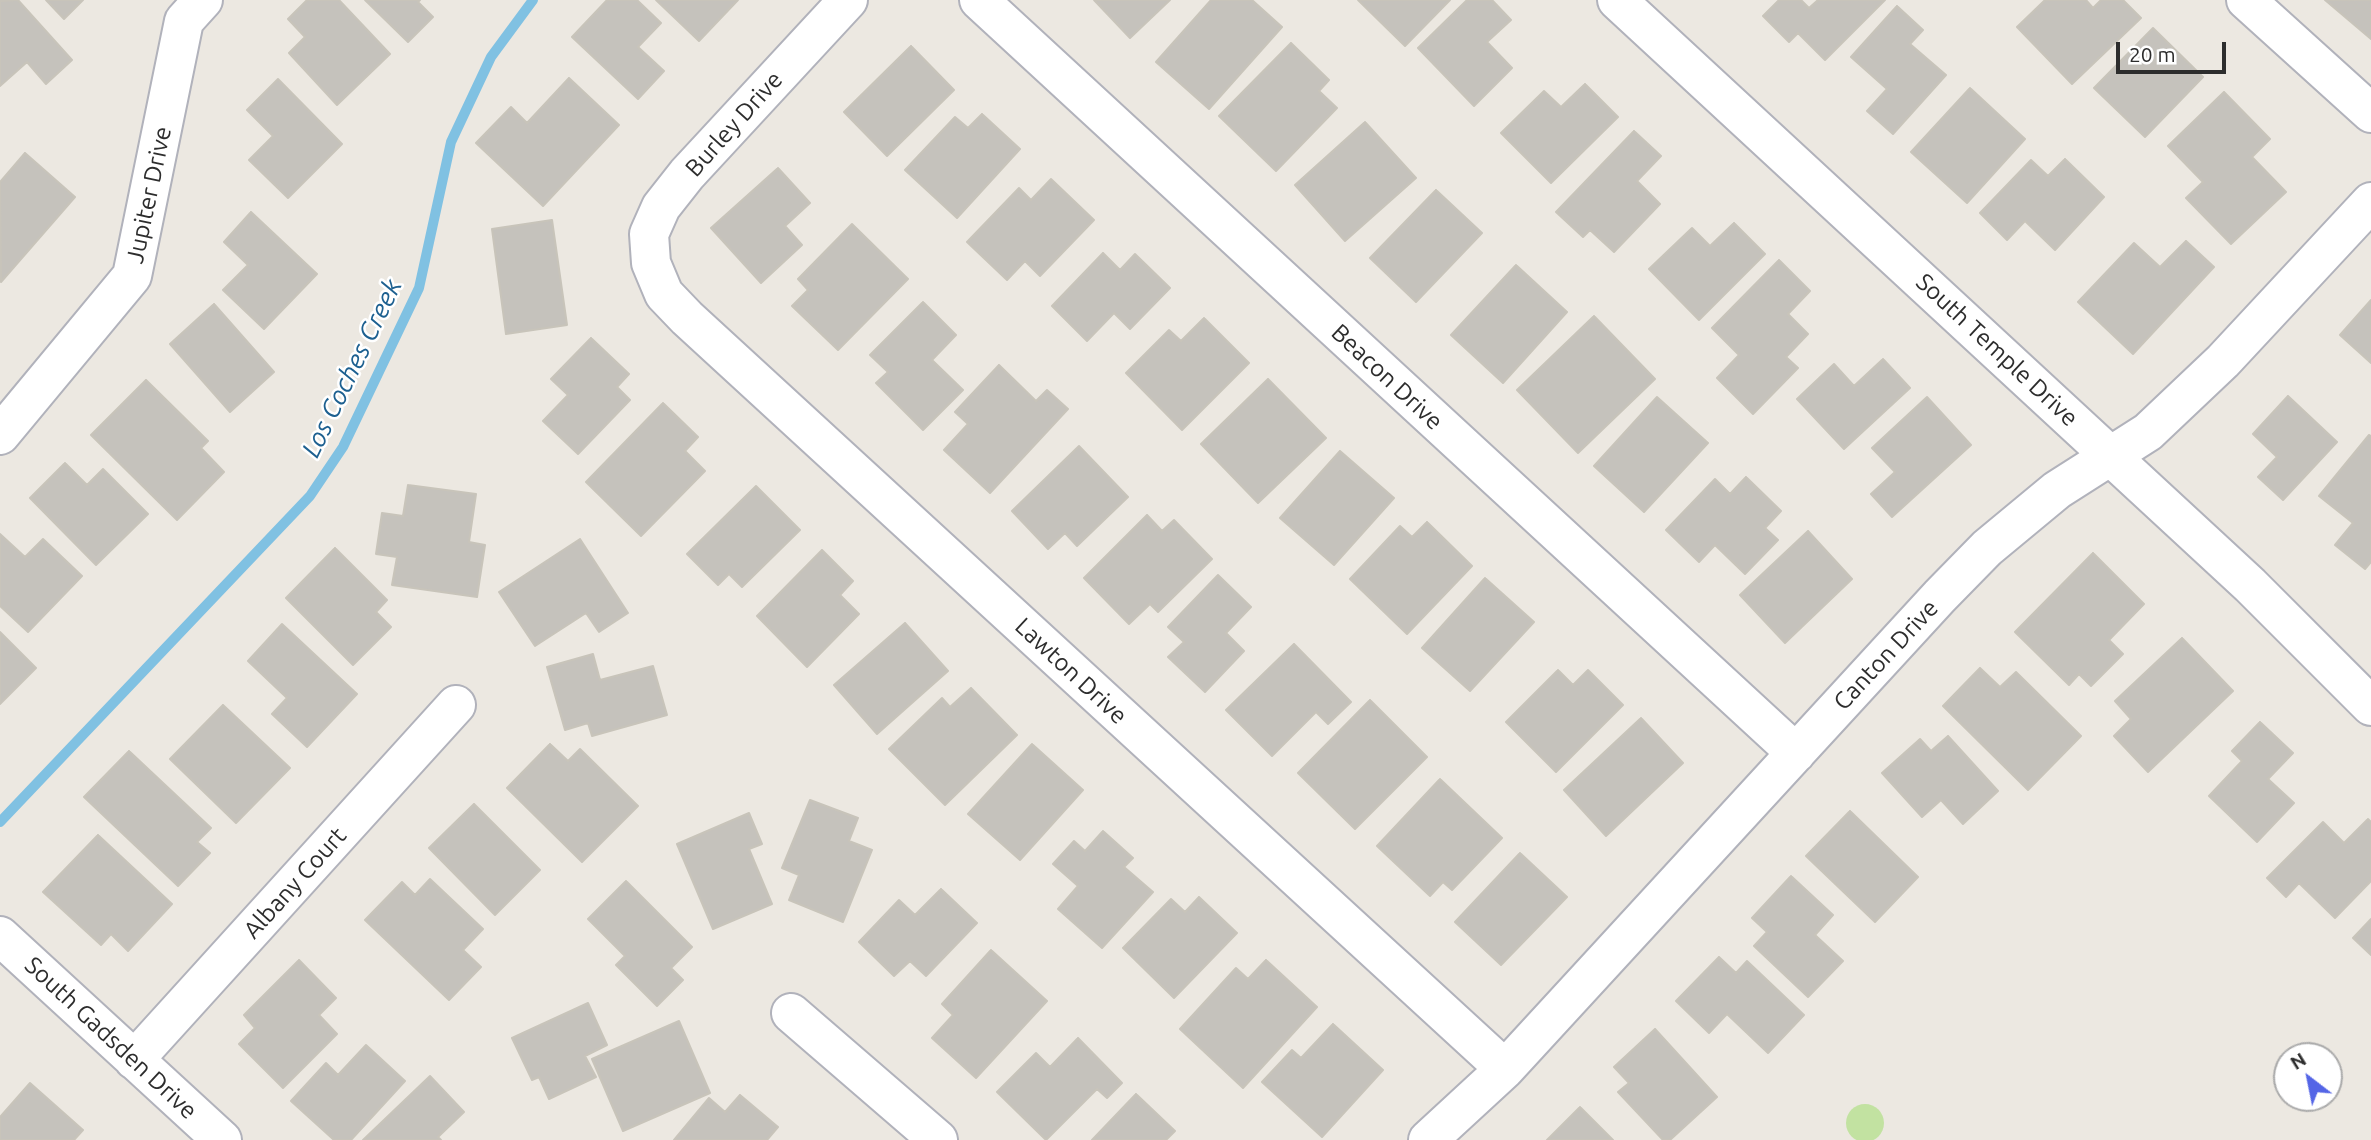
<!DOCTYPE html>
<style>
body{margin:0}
#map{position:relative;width:2371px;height:1140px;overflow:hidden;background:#ece8e1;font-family:Ubuntu,sans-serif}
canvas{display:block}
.north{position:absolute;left:2273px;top:1042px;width:70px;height:70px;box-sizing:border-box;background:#fff;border:2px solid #ababab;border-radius:50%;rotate:328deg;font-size:19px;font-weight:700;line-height:28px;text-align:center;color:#2d2d2d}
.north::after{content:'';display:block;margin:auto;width:24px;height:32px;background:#5465e6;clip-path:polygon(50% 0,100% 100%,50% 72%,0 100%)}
.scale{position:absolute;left:2116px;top:42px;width:110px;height:32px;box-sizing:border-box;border:4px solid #2d2d2d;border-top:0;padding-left:9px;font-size:21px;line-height:24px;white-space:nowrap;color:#2d2d2d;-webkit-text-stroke:5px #fff;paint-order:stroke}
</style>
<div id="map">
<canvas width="2371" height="1140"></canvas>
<div class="north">N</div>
<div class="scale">20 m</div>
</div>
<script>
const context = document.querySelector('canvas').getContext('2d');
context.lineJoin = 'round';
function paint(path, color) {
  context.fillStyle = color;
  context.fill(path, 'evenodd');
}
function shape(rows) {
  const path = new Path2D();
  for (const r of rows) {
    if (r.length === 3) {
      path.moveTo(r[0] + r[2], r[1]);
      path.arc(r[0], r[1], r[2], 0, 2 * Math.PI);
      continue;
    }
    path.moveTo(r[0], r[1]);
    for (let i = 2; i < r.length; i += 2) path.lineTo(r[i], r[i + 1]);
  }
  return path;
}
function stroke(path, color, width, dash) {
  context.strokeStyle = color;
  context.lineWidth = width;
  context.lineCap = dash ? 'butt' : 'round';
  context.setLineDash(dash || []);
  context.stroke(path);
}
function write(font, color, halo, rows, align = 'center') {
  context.font = font + ' Ubuntu,sans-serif';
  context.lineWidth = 5;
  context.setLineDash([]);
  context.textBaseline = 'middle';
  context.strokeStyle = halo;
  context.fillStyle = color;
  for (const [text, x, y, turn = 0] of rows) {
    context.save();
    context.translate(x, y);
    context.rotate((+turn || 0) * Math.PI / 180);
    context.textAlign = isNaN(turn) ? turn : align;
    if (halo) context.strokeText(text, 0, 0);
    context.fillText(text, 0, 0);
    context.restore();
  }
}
paint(shape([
 [1865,1123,19]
]), '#c2e2a1');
stroke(shape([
 [0,822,310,496,343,447,419,288,451,142,491,57,533,0]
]), '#80c1e2', 10);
const building = shape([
 [18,0,72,60,46,84,27,62,0,86,0,1,18,0],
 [46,0,83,0,64,19,46,0],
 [307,0,339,0,390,54,337,105,289,53,305,37,288,19,307,0],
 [365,0,420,0,418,2,433,17,408,42,365,0],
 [607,0,637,0,661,23,638,47,664,71,638,99,572,37,607,0],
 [656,0,738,0,699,41,656,0],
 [1094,0,1170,0,1130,38,1094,0],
 [1211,0,1252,0,1282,27,1209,109,1156,62,1211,0],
 [1358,0,1450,0,1405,46,1358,0],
 [1467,0,1492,0,1511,20,1487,42,1512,68,1474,106,1418,48,1467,0],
 [1779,0,1801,0,1809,8,1818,0,1885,0,1825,60,1798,33,1789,42,1763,16,1779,0],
 [2045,0,2086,0,2093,8,2101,0,2123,0,2141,18,2072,84,2017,27,2045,0],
 [2325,0,2371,0,2371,39,2325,0],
 [1897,6,1923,30,1910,44,1946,75,1893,134,1867,111,1887,89,1851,57,1897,6],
 [2153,28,2203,77,2145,137,2094,88,2153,28],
 [1291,43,1329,80,1319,91,1337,108,1276,171,1219,116,1291,43],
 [911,46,954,90,887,156,844,112,911,46],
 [569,78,619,125,543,206,476,143,511,107,527,123,569,78],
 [278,79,342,144,288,198,249,160,273,136,247,110,278,79],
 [1585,84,1618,117,1551,183,1501,133,1544,91,1561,107,1585,84],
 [1970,88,2025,139,1967,203,1911,152,1970,88],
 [2224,92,2270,139,2252,157,2286,192,2231,244,2186,198,2203,182,2168,146,2224,92],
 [982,114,1020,149,957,218,905,170,955,117,968,128,982,114],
 [1365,122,1416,178,1345,241,1295,185,1365,122],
 [1634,131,1661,156,1637,181,1660,204,1614,252,1590,230,1583,237,1556,212,1634,131],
 [25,153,75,197,1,282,0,182,25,153],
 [2065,159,2104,197,2055,250,2025,221,2007,240,1980,213,2031,160,2048,176,2065,159],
 [778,168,810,203,785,226,802,245,761,283,711,228,778,168],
 [1051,179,1094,220,1040,276,1025,261,1007,280,967,242,1019,188,1031,200,1051,179],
 [1436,190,1482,233,1416,302,1370,258,1436,190],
 [251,212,317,274,264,329,223,290,248,265,224,242,251,212],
 [552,220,567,325,506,334,492,229,552,220],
 [1734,223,1765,254,1699,320,1649,269,1692,228,1710,246,1734,223],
 [852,224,908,279,838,350,792,306,808,290,798,279,852,224],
 [2186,241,2214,267,2133,354,2078,302,2134,243,2160,267,2186,241],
 [1103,253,1120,270,1135,254,1170,288,1130,329,1114,313,1087,341,1052,306,1103,253],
 [1779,260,1810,291,1788,314,1808,334,1786,357,1798,368,1753,414,1717,378,1739,355,1712,328,1779,260],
 [1516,265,1567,312,1503,383,1451,335,1516,265],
 [2371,300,2371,363,2340,335,2371,300],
 [923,302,956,335,932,360,963,390,923,430,876,383,888,372,870,355,923,302],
 [214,304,274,372,230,412,170,344,214,304],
 [1594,316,1655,379,1578,453,1517,390,1594,316],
 [1204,318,1249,363,1182,430,1126,373,1169,330,1181,341,1204,318],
 [591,338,629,374,617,387,630,400,578,454,543,421,568,395,551,379,591,338],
 [1883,359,1910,388,1844,449,1797,399,1834,364,1854,386,1883,359],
 [999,365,1036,401,1047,390,1068,409,990,493,944,450,968,424,955,412,999,365],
 [1268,379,1326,438,1258,503,1201,444,1268,379],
 [146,380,208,441,201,448,224,472,177,520,91,435,146,380],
 [2288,396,2337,442,2283,500,2258,477,2277,457,2253,434,2288,396],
 [1657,397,1708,443,1644,512,1594,466,1657,397],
 [1927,397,1971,445,1892,517,1871,494,1895,472,1872,448,1927,397],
 [663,403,698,437,685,451,705,471,641,536,586,482,663,403],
 [2369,435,2371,436,2371,562,2365,569,2335,545,2353,523,2319,496,2369,435],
 [1079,446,1128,497,1077,546,1065,533,1048,549,1012,511,1079,446],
 [1340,451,1394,498,1334,565,1280,518,1340,451],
 [65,463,87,485,103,469,148,514,96,565,30,498,65,463],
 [1746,477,1781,511,1765,528,1778,540,1745,574,1715,545,1699,562,1666,530,1715,479,1730,494,1746,477],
 [408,485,476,494,469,542,485,545,477,597,392,585,397,557,376,554,382,513,403,516,408,485],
 [756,486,800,530,742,587,729,574,718,585,687,554,756,486],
 [1147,515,1162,531,1174,520,1212,559,1158,612,1150,604,1129,624,1084,578,1147,515],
 [1427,522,1472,566,1407,634,1350,579,1400,526,1412,537,1427,522],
 [1808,531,1852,579,1785,643,1740,595,1808,531],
 [0,534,25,557,43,539,82,576,28,632,0,606,0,534],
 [580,539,628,613,599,632,586,613,535,646,499,592,580,539],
 [335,548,387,600,376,612,391,627,353,665,286,598,335,548],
 [822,550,853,581,840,595,859,614,807,667,757,616,822,550],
 [2093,553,2144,604,2109,640,2123,654,2091,686,2079,674,2069,685,2015,632,2093,553],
 [1218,575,1251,607,1226,633,1244,651,1205,692,1168,657,1184,642,1168,627,1218,575],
 [1485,578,1534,622,1470,691,1422,648,1485,578],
 [905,623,948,671,877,734,834,685,905,623],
 [282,624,357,694,307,747,272,714,287,698,248,661,282,624],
 [0,632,36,668,0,704,0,632],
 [2182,638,2233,691,2148,772,2114,736,2131,719,2115,701,2182,638],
 [1294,644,1351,702,1328,724,1316,712,1272,756,1226,710,1294,644],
 [593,654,600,680,653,666,667,715,592,736,588,723,565,730,547,667,593,654],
 [1980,668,2000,687,2016,672,2081,736,2028,790,1943,706,1980,668],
 [1558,670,1573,685,1588,670,1623,705,1556,772,1506,722,1558,670],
 [971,688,1017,735,945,805,889,749,942,698,950,707,971,688],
 [1370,700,1427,757,1355,829,1298,773,1370,700],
 [223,705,290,768,236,823,170,759,223,705],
 [1641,718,1683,763,1606,836,1564,790,1641,718],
 [2260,722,2293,753,2268,779,2294,803,2257,842,2209,796,2242,761,2232,751,2260,722],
 [1948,736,1998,791,1963,824,1941,800,1922,817,1882,773,1920,739,1931,751,1948,736],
 [550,744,568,761,580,749,638,806,582,862,507,788,550,744],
 [1032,744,1083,790,1020,860,968,814,1032,744],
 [129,751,211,828,197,842,210,853,178,886,84,797,129,751],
 [1440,779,1502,838,1452,890,1443,882,1430,896,1377,846,1440,779],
 [810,800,858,818,849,841,872,850,843,922,789,900,799,875,782,868,810,800],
 [474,804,540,870,495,915,429,848,474,804],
 [1850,811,1918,877,1875,922,1806,856,1850,811],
 [749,813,762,844,749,849,772,904,713,929,677,844,749,813],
 [2368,819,2371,822,2371,881,2335,918,2299,883,2286,897,2267,878,2323,822,2344,843,2368,819],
 [1103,831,1133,858,1124,867,1153,892,1102,948,1058,909,1078,886,1053,864,1074,841,1085,851,1103,831],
 [98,835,172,904,128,951,111,934,101,945,43,892,98,835],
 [1520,853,1567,897,1501,965,1455,922,1520,853],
 [1791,876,1833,915,1815,935,1843,961,1808,997,1754,946,1767,932,1752,918,1791,876],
 [430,879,483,929,463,950,481,967,449,1000,365,920,402,882,415,895,430,879],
 [626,881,692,947,671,968,683,980,657,1006,616,965,625,956,588,919,626,881],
 [941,889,977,923,926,976,910,961,894,976,859,942,899,900,915,915,941,889],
 [1199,897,1237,933,1174,998,1123,948,1171,899,1185,912,1199,897],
 [2371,919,2371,955,2353,938,2371,919],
 [991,950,1047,1001,976,1078,932,1038,953,1015,942,1004,991,950],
 [1719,957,1736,973,1747,961,1804,1015,1768,1053,1727,1014,1709,1033,1676,1001,1719,957],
 [299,960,336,998,319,1015,337,1034,283,1088,239,1044,255,1028,244,1015,299,960],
 [1266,960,1317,1007,1243,1088,1180,1029,1236,968,1248,979,1266,960],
 [588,1003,607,1045,585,1056,596,1077,549,1099,539,1077,532,1080,512,1038,588,1003],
 [679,1021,710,1093,623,1131,592,1059,679,1021],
 [1333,1024,1383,1070,1322,1137,1262,1082,1292,1050,1301,1058,1333,1024],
 [1655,1029,1717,1097,1670,1140,1663,1140,1618,1092,1629,1083,1614,1067,1655,1029],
 [1078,1038,1122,1083,1107,1098,1097,1089,1046,1140,997,1092,1036,1053,1050,1067,1078,1038],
 [366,1045,405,1081,351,1140,334,1140,291,1101,326,1063,338,1075,366,1045],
 [430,1076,464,1112,438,1137,441,1140,363,1140,430,1076],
 [30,1083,83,1130,74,1140,0,1140,0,1117,30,1083],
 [1136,1094,1175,1131,1166,1140,1092,1140,1136,1094],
 [740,1095,778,1127,767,1140,674,1140,709,1098,725,1112,740,1095],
 [1580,1107,1613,1140,1547,1140,1580,1107]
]);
paint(building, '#c5c2bc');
stroke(building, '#c8c4ba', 2);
const minor = shape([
 [848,0,687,174,661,207,649,234,651,263,664,294,687,318,1505,1069],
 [979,0,1796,753],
 [1617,0,2250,585,2371,706],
 [2246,0,2371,113],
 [0,435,132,276,184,21,203,0],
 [0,936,222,1140],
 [791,1013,938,1140],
 [134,1060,456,705],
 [1428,1140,1505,1069,1940,596,1987,548,2057,490,2148,432,2223,361,2371,202]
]);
stroke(minor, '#b1b2bb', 42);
stroke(minor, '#fff', 38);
write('24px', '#2d2d2d', '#fff', [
 ["Burley Drive",734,124,-48],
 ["Jupiter Drive",149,195,-78],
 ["South Temple Drive",1997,350,43],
 ["Beacon Drive",1387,377,43],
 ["Canton Drive",1886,655,-47],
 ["Lawton Drive",1071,671,43],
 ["Albany Court",295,883,-48],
 ["South Gadsden Drive",111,1038,43]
]);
write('italic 26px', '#1d6090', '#fff', [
 ["Los Coches Creek",352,368,-64]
]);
</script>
